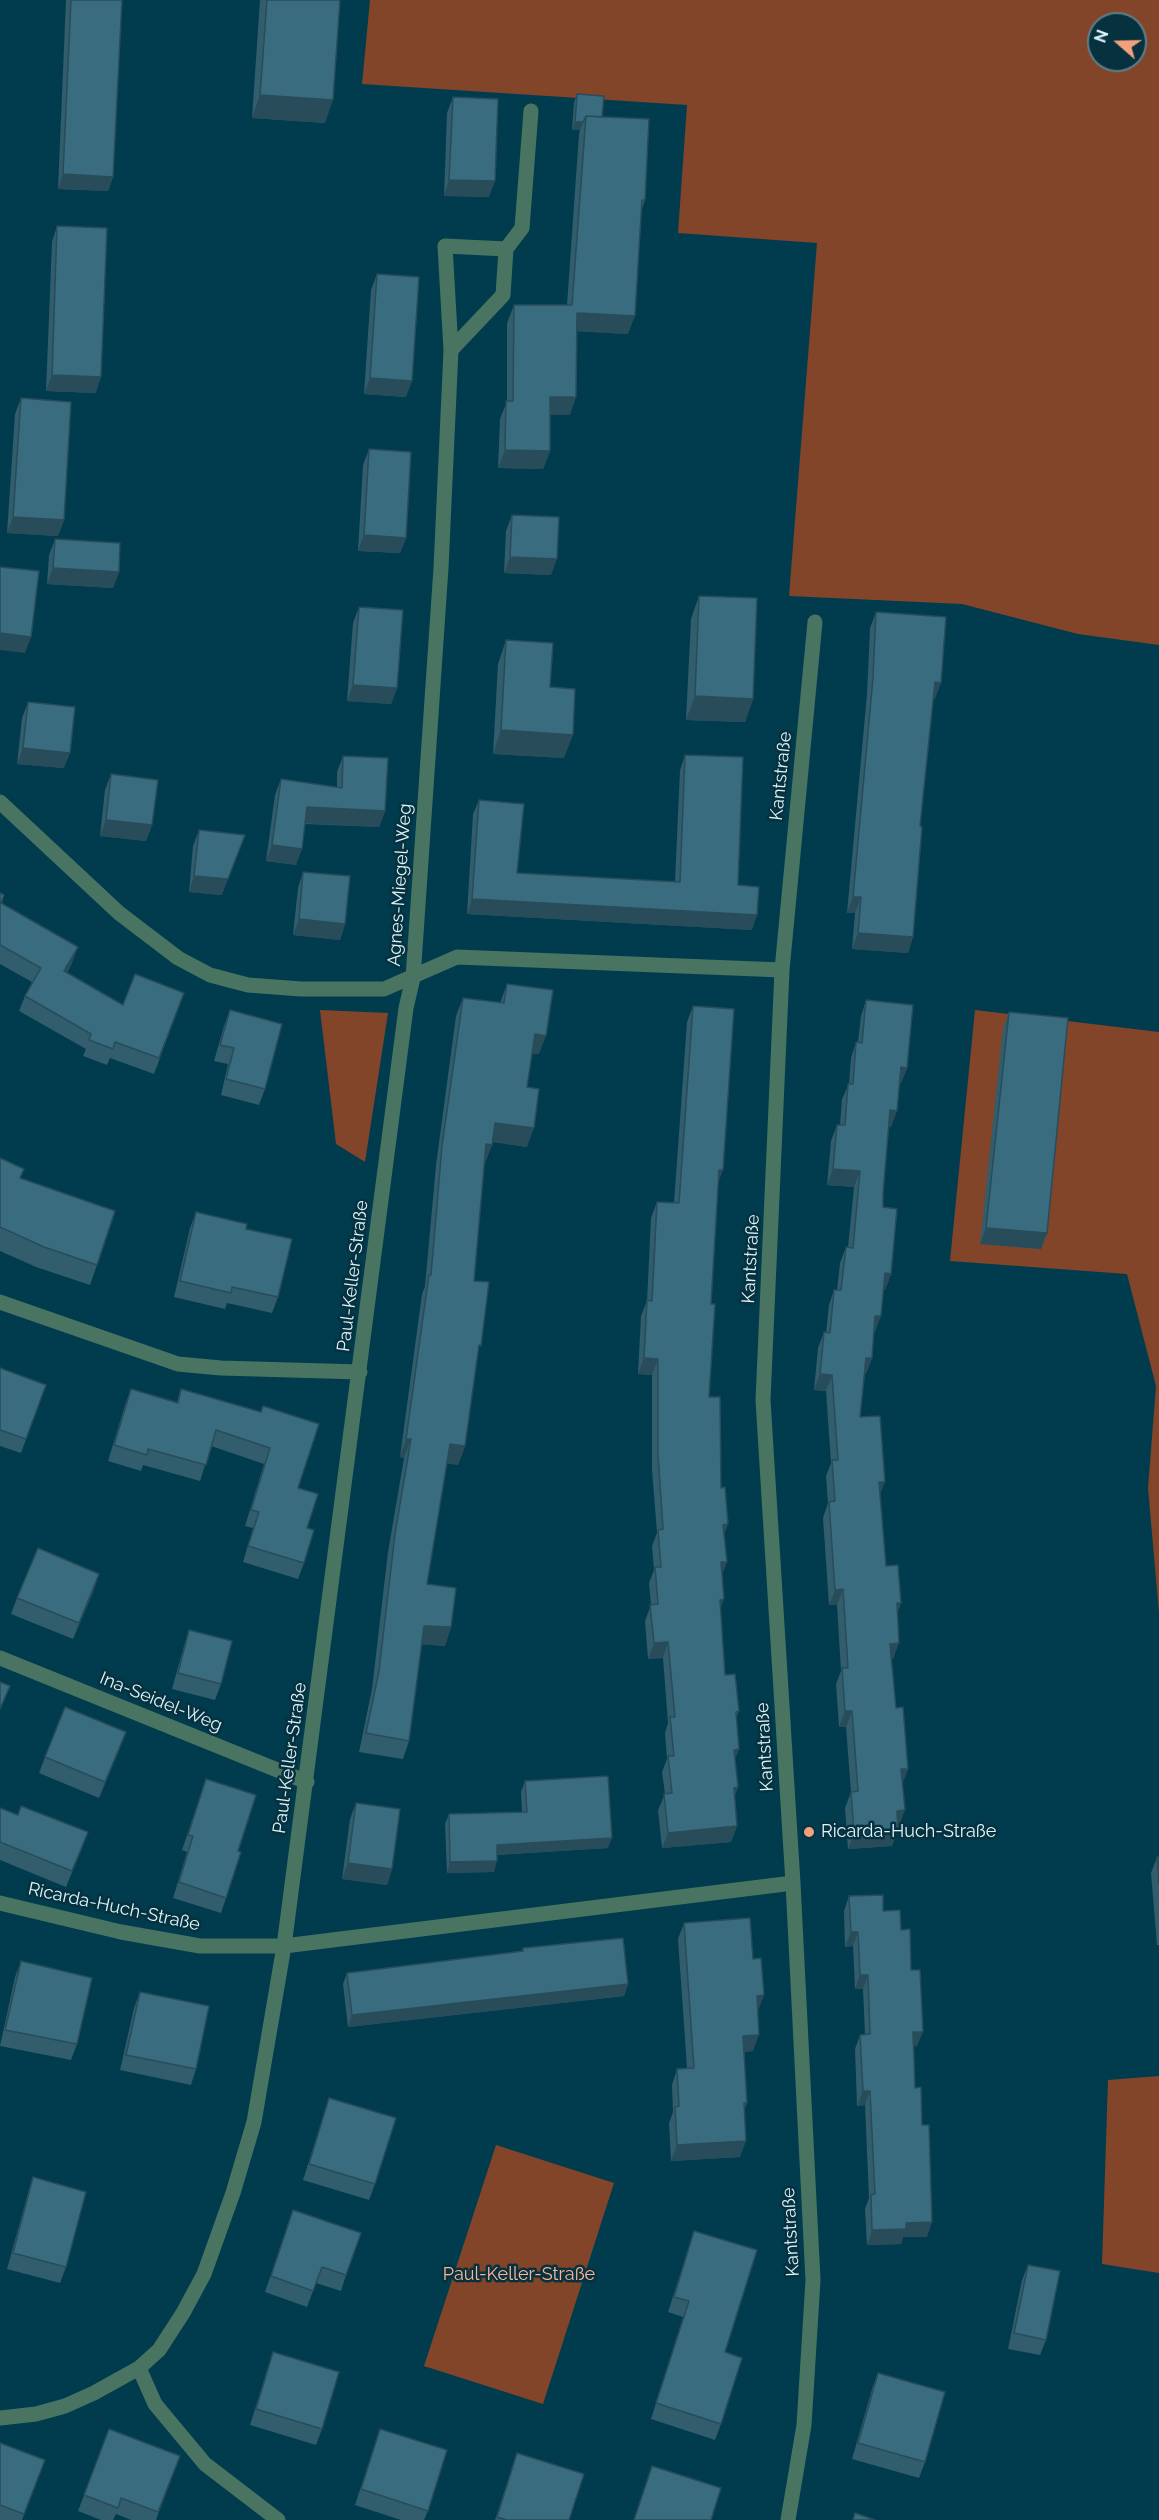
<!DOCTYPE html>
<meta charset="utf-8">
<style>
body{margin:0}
#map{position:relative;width:1159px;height:2520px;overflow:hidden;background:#003c4d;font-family:Raleway,sans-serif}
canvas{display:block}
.north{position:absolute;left:1087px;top:12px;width:60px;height:60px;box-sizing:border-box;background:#06313e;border:2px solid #5d7f8a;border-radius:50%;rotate:290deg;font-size:16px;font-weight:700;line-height:24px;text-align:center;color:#dff4fc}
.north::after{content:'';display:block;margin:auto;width:21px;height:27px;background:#f2a17e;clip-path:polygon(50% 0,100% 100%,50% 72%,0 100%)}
</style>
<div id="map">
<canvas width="1159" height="2520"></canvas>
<div class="north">N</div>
</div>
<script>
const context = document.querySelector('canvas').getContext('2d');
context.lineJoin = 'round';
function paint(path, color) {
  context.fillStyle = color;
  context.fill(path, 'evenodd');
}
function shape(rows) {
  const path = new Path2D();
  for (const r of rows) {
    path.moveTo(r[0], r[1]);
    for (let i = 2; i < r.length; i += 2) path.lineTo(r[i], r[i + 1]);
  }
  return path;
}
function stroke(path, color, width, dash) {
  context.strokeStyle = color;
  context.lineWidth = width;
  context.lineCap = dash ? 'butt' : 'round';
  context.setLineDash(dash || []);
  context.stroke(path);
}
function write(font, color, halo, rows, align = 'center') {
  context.font = font + ' Raleway,sans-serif';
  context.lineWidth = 5;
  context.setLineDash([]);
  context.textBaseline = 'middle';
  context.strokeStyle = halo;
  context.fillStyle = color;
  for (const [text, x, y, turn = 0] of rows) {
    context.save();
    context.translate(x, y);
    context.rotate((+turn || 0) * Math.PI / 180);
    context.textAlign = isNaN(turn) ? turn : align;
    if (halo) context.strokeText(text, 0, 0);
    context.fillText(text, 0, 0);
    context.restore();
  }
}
paint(shape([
 [370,0,1159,0,1159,645,1078,634,962,604,789,596,817,243,678,233,687,105,362,84],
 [1099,24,1135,24,1135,60,1099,60],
 [320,1010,388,1013,365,1162,336,1144],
 [975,1010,1159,1032,1159,1613,1148,1488,1156,1386,1127,1274,950,1261],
 [1159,2076,1159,2273,1102,2264,1108,2080],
 [496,2145,614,2183,543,2404,424,2366]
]), '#82452a');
stroke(shape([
 [506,249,522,228,531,111],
 [0,802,119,913,178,958,210,975,248,985,301,989,384,989,457,957,782,970],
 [0,1302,178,1364,221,1368,360,1372],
 [0,1658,307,1782],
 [0,1903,121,1932,200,1946,284,1946,793,1883],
 [139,2368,155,2404,205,2464,278,2520],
 [0,2418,36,2414,65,2406,94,2393,139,2368,159,2350,183,2313,204,2274,233,2193,254,2122,284,1946,406,1008,413,978,441,568,451,350,503,295,506,249,445,246,451,350],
 [788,2520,804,2425,813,2280,793,1883,763,1400,782,970,815,622]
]), '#497461', 15);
paint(shape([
 [66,0,122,0,113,177,108,191,58,189],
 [260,0,340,0,325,123,252,118],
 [577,94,602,117,645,200,642,209,628,334,577,331,570,415,550,415,550,451,543,469,498,468,500,419,507,401,507,323,514,305,567,305,579,134,580,130,572,130,574,102],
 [453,97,489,197,444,196,447,113],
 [57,226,96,393,46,391,52,242],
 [377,274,406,397,364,394,371,290],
 [21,398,64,520,58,536,7,533,15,414],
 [369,449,406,538,400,553,358,551,363,465],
 [512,515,551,575,504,573,506,531],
 [55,539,119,572,113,588,47,584,49,555],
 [699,596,753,699,745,722,686,720,691,619],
 [359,607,397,688,391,704,347,701,353,623],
 [876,612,935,699,933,699,920,826,913,937,908,953,852,949,855,913,847,913,867,694,870,628],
 [506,640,550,687,564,758,493,754,498,664],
 [28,702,64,768,17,764,22,718],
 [685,755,738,885,752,930,467,914,473,814,479,800,517,873,675,882,680,770],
 [343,756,385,811,379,827,305,824,296,865,266,861,275,795,281,779,337,787,337,772],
 [111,774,152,825,146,841,100,836,105,790],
 [199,830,222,895,189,892,193,846],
 [303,872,345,924,340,940,293,935,298,888],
 [0,893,4,895,2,903,72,963,67,973,123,1005,184,993,154,1074,110,1058,107,1065,83,1056,86,1049,19,1011,25,996,32,982,0,964],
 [507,984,539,1054,532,1053,527,1087,527,1147,493,1142,485,1163,484,1163,474,1281,477,1356,465,1446,458,1465,447,1463,427,1584,451,1627,445,1646,422,1644,409,1741,403,1759,359,1752,372,1689,388,1552,404,1458,400,1457,422,1294,425,1286,436,1165,456,1016,463,998,500,1003],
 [866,1000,907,1068,901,1083,899,1083,891,1127,889,1127,883,1194,883,1207,891,1274,885,1290,884,1289,875,1332,874,1332,872,1358,866,1374,865,1374,860,1417,880,1496,886,1566,897,1614,893,1659,891,1659,896,1708,908,1769,902,1784,898,1830,892,1846,848,1849,845,1808,851,1792,846,1727,839,1727,836,1684,841,1671,837,1605,829,1605,823,1518,828,1503,826,1476,831,1463,826,1391,814,1390,818,1348,824,1332,826,1333,829,1305,834,1290,837,1290,840,1263,846,1247,848,1248,854,1187,827,1185,831,1141,837,1125,840,1125,842,1099,849,1084,851,1058,856,1042,858,1042,861,1016],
 [693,1006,718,1184,711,1304,709,1397,721,1488,728,1524,724,1534,720,1610,725,1675,739,1711,736,1718,735,1760,738,1787,734,1797,737,1826,731,1842,662,1848,658,1810,665,1794,662,1772,667,1759,665,1733,668,1723,663,1658,648,1659,645,1621,651,1605,649,1583,654,1570,652,1546,657,1533,652,1470,652,1375,638,1374,641,1316,647,1301,651,1218,657,1202,674,1203,687,1022],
 [230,1010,265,1089,259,1105,221,1095,228,1064,214,1061,224,1026],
 [1009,1012,1047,1233,1041,1249,980,1244,1003,1028],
 [0,1158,20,1178,97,1265,90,1285,36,1267,0,1251],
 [196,1212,246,1229,278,1297,272,1313,227,1303,225,1309,174,1297,190,1228],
 [0,1368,46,1385,21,1453,0,1446],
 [131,1389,177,1402,181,1389,261,1412,298,1488,307,1528,304,1563,298,1579,243,1562,253,1528,245,1526,264,1464,211,1446,200,1481,143,1465,141,1471,108,1461,125,1405],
 [94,1590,73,1639,11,1614,17,1598],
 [189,1630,221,1684,215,1700,172,1689,184,1646],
 [120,1748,99,1798,39,1773,45,1757],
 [206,1779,226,1898,221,1913,173,1898,187,1852,182,1850],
 [525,1781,608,1848,497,1855,494,1872,447,1873,445,1824,449,1814,522,1812,521,1792],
 [356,1803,392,1869,387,1885,342,1879,350,1819],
 [0,1808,82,1848,66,1887,0,1860],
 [1157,1857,1159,1857,1159,1945,1157,1945,1151,1873],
 [849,1896,883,1911,901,1930,911,1970,917,2046,914,2046,915,2088,927,2237,903,2237,901,2244,867,2245,865,2209,869,2198,865,2105,857,2106,855,2049,860,2035,865,2035,863,1989,855,1989,853,1946,845,1947,844,1911],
 [684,1923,753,1959,758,2011,753,2051,744,2052,747,2103,744,2110,740,2157,671,2161,669,2123,673,2112,672,2085,677,2069,687,2068,678,1939],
 [523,1948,628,1984,624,1996,348,2027,343,1984,347,1973,522,1951],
 [21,1961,77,2044,71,2060,0,2046,15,1977],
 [140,1992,196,2069,191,2085,120,2070,134,2008],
 [329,2098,375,2184,369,2200,303,2180],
 [33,2177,66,2267,60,2283,7,2269,28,2193],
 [293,2210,346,2275,341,2291,316,2283,307,2307,265,2292],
 [694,2231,725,2352,721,2424,715,2440,651,2419,683,2317,668,2312],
 [1028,2265,1046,2340,1040,2355,1008,2349,1022,2280],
 [273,2352,322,2429,316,2445,250,2425],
 [878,2373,925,2462,919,2478,852,2459,872,2389],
 [109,2429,180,2456,156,2520,131,2520,116,2514,113,2520,101,2520,78,2511],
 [380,2429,428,2511,424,2520,401,2520,355,2505],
 [0,2443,45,2460,22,2520,0,2520],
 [517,2453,569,2520,495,2520]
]), '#315d6d');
paint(shape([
 [260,95,333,100,325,123,252,118],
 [575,122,583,122,580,130,572,130],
 [63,174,113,177,108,191,58,189],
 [449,180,495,181,489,197,444,196],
 [577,313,635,316,628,334,570,331],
 [52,375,101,377,96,393,46,391],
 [370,378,412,381,406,397,364,394],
 [550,397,576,397,570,415,544,415],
 [505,450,550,451,543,469,498,468],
 [13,517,64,520,58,536,7,533],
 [364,535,406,538,400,553,358,551],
 [510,557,557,559,551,575,504,573],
 [53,568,119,572,113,588,47,584],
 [0,633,31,637,25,653,0,650],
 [935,682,941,683,935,699,929,698],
 [353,685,397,688,391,704,347,701],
 [695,696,753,699,745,722,686,720],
 [501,730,573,735,564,758,493,754],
 [23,748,70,753,64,768,17,764],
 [307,807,385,811,379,827,301,823],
 [106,820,152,825,146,841,100,836],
 [245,835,222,895,189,892,194,876],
 [272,845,302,849,296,865,266,861],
 [853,897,861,897,855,913,847,913],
 [472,899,757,915,752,930,467,914],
 [299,919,345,924,340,940,293,935],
 [858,933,913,937,908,953,852,949],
 [78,947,72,963,59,987,64,971],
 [535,1034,546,1036,539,1054,528,1053],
 [901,1067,907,1068,901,1083,895,1083],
 [890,1110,897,1111,891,1127,885,1126],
 [495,1123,534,1128,527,1147,489,1141],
 [486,1144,492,1145,485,1163,479,1162],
 [833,1169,860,1171,854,1187,827,1185],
 [719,1170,723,1170,717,1186],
 [986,1228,1047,1233,1041,1249,980,1244],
 [885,1273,891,1274,885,1290,880,1289],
 [875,1316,881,1316,875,1332,869,1332],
 [644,1358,658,1359,652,1375,638,1374],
 [866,1358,872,1358,866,1374,861,1374],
 [820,1374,832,1375,826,1391,814,1390],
 [406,1439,411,1439,404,1458,400,1457],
 [450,1444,465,1446,458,1465,443,1463],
 [879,1482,885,1482,879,1497],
 [728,1524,722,1540,723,1525],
 [721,1562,727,1562,721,1578],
 [99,1574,94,1590,73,1639,79,1623],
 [843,1589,837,1605,829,1605,835,1590],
 [724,1599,718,1615,720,1600],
 [897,1603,901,1603,896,1619],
 [424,1626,451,1627,445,1646,417,1644],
 [668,1642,663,1658,648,1659,654,1643],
 [899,1643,893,1659,884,1660,890,1644],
 [845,1711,852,1711,846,1727,839,1727],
 [126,1732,120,1748,99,1798,105,1782],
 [739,1749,733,1765,734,1750],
 [901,1769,908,1769,902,1785],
 [738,1787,732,1803,734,1788],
 [905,1810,899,1826,891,1827,897,1811],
 [737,1826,731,1842,662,1848,668,1833],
 [898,1830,892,1846,848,1849,854,1833],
 [612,1838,608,1848,493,1855,497,1845],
 [497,1861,494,1872,447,1873,450,1862],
 [348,1863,392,1869,387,1885,342,1879],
 [851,1932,858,1932,853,1946,845,1947],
 [860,1975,868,1975,863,1989,855,1989],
 [628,1984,624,1996,348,2027,352,2015],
 [764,1995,758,2011,751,2012,757,1996],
 [913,2032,923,2032,917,2046,908,2047],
 [759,2035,753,2051,737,2052,743,2036],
 [863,2091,870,2091,865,2105,857,2106],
 [746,2141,740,2157,671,2161,677,2145],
 [932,2222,927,2237,903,2237,901,2244,867,2245,872,2230,906,2223]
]), '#284c59');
const building = shape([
 [71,0,122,0,113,177,63,174,71,0],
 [267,0,340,0,333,100,260,95,267,0],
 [577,94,604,96,602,117,586,116,583,122,575,122,577,94],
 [453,97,498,99,495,181,449,180,453,97],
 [586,116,649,119,645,200,642,200,635,316,577,313,576,397,550,397,550,451,505,450,506,401,513,401,514,305,572,305,586,116],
 [57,226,107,228,101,377,52,375,57,226],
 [377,274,419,277,412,381,370,378,377,274],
 [21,398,71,402,64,520,13,517,21,398],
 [369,449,411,452,406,538,364,535,369,449],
 [512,515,559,517,557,559,510,557,512,515],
 [55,539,120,543,119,572,53,568,55,539],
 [0,567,39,571,31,637,0,633,0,567],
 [699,596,757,598,753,699,695,696,699,596],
 [359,607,403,610,397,688,353,685,359,607],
 [876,612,946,617,941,683,935,682,920,826,922,827,913,937,858,933,861,897,853,897,873,678,876,612],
 [506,640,553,643,550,687,575,689,573,735,501,730,506,640],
 [28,702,75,707,70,753,23,748,28,702],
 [685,755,743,757,738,885,759,887,757,915,472,899,479,800,524,804,517,873,680,882,685,755],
 [343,756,388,758,385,811,307,807,302,849,272,845,281,779,342,788,343,756],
 [111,774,158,780,152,825,106,820,111,774],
 [199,830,245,835,228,879,194,876,199,830],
 [303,872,350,876,345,924,299,919,303,872],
 [0,893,4,895,1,903,78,947,64,971,123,1005,135,974,184,993,159,1058,115,1042,113,1049,89,1040,91,1034,25,996,41,968,0,945,0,893],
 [507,984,553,990,546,1036,535,1034,527,1087,539,1089,534,1128,495,1123,492,1145,486,1144,474,1281,489,1282,481,1346,479,1345,465,1446,450,1444,427,1584,456,1588,451,1627,424,1626,409,1741,366,1733,379,1671,395,1534,411,1439,406,1439,429,1275,431,1275,442,1146,463,998,504,1003,507,984],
 [866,1000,913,1005,907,1068,901,1067,897,1111,890,1110,883,1194,883,1207,897,1209,891,1274,885,1273,881,1316,875,1316,872,1358,866,1358,860,1417,880,1416,885,1482,879,1482,886,1566,898,1565,901,1603,897,1603,899,1643,890,1644,896,1708,903,1707,908,1769,901,1769,905,1810,897,1811,898,1830,854,1833,851,1792,858,1791,852,1711,845,1711,842,1668,848,1668,843,1589,835,1590,829,1502,835,1501,832,1460,838,1460,832,1375,820,1374,824,1332,830,1333,834,1290,841,1290,846,1247,853,1248,860,1171,833,1169,837,1125,845,1125,848,1084,853,1084,856,1042,862,1043,866,1000],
 [693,1006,734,1009,723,1170,719,1170,711,1304,715,1304,709,1397,720,1397,721,1488,725,1487,728,1524,723,1525,727,1562,721,1562,724,1599,720,1600,725,1675,735,1674,739,1711,736,1712,739,1749,734,1750,738,1787,734,1788,737,1826,668,1833,664,1794,672,1793,668,1756,674,1756,670,1717,675,1717,668,1642,654,1643,650,1605,658,1604,655,1567,661,1567,658,1530,663,1529,658,1454,658,1359,644,1358,647,1300,652,1301,657,1202,679,1203,693,1006],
 [230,1010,282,1024,265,1089,226,1079,234,1048,220,1045,230,1010],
 [1009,1012,1068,1018,1047,1233,986,1228,1009,1012],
 [0,1158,24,1169,20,1178,115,1211,97,1265,44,1247,0,1227,0,1158],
 [196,1212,247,1224,246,1229,292,1239,278,1297,232,1287,231,1293,180,1281,196,1212],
 [0,1368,46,1385,26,1439,0,1430,0,1368],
 [131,1389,178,1403,181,1389,261,1412,263,1406,319,1424,298,1488,318,1494,307,1528,314,1530,304,1563,248,1546,259,1512,251,1510,270,1448,216,1430,206,1465,148,1449,147,1455,114,1445,131,1389],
 [38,1548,99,1574,79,1623,17,1598,38,1548],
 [189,1630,232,1641,221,1684,178,1673,189,1630],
 [0,1682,10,1686,0,1709,0,1682],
 [65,1707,126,1732,105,1782,45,1757,65,1707],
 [608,1776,612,1838,497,1845,497,1861,450,1862,449,1814,527,1812,525,1781,608,1776],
 [206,1779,256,1795,238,1851,241,1852,226,1898,179,1882,193,1836,188,1835,206,1779],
 [356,1803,400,1809,392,1869,348,1863,356,1803],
 [21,1806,88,1832,72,1871,0,1842,0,1808,18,1815,21,1806],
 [1157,1857,1159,1857,1159,1883,1157,1857],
 [883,1895,883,1911,900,1910,901,1930,910,1929,911,1970,920,1970,923,2032,913,2032,915,2088,921,2087,922,2125,929,2125,932,2222,906,2223,906,2229,872,2230,871,2195,875,2194,870,2091,863,2091,860,2035,870,2034,868,1975,860,1975,858,1932,851,1932,849,1896,883,1895],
 [750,1918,753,1959,761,1958,764,1995,757,1996,759,2035,743,2036,747,2103,744,2103,746,2141,677,2145,675,2107,679,2106,677,2069,694,2068,684,1923,750,1918],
 [623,1938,628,1984,352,2015,347,1973,523,1951,523,1948,623,1938],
 [21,1961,92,1978,77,2044,5,2030,21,1961],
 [140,1992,209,2006,196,2069,126,2055,140,1992],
 [329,2098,396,2118,375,2184,309,2164,329,2098],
 [33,2177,86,2192,66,2267,13,2253,33,2177],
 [293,2210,361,2233,346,2275,322,2267,313,2291,271,2276,293,2210],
 [694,2231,757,2250,725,2352,742,2358,721,2424,656,2403,689,2301,674,2297,694,2231],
 [1028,2265,1060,2271,1046,2340,1014,2333,1028,2265],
 [273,2352,339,2372,322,2429,256,2409,273,2352],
 [878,2373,945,2392,925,2462,858,2443,878,2373],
 [109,2429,180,2456,158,2512,121,2498,118,2508,84,2495,109,2429],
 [380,2429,447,2450,428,2511,361,2489,380,2429],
 [0,2443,45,2460,24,2514,0,2505,0,2443],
 [517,2453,584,2474,569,2520,507,2520,497,2517,517,2453],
 [652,2466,721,2488,711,2520,634,2520,652,2466],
 [855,2513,875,2520,853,2520,855,2513]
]);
paint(building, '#396c7f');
stroke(building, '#284c59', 1.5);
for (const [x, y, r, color] of [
 [809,1832,6,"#f2a17e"]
]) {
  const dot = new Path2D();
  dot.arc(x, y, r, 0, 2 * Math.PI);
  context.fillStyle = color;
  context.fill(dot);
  stroke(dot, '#06313e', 2);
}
write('18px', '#dff4fc', '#06313e', [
 ["Kantstraße",781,776,-84],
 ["Agnes-Miegel-Weg",400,885,-86],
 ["Kantstraße",751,1259,-87],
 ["Paul-Keller-Straße",353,1276,-83],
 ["Ina-Seidel-Weg",161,1702,22],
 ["Kantstraße",765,1747,-93],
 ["Paul-Keller-Straße",290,1758,-82],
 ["Ricarda-Huch-Straße",114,1907,12],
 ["Kantstraße",791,2232,-93]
]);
write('18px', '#dff4fc', '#06313e', [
 ["Ricarda-Huch-Straße",821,1832]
], 'left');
write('18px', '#fdb596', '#06313e', [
 ["Paul-Keller-Straße",519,2275]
]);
</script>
